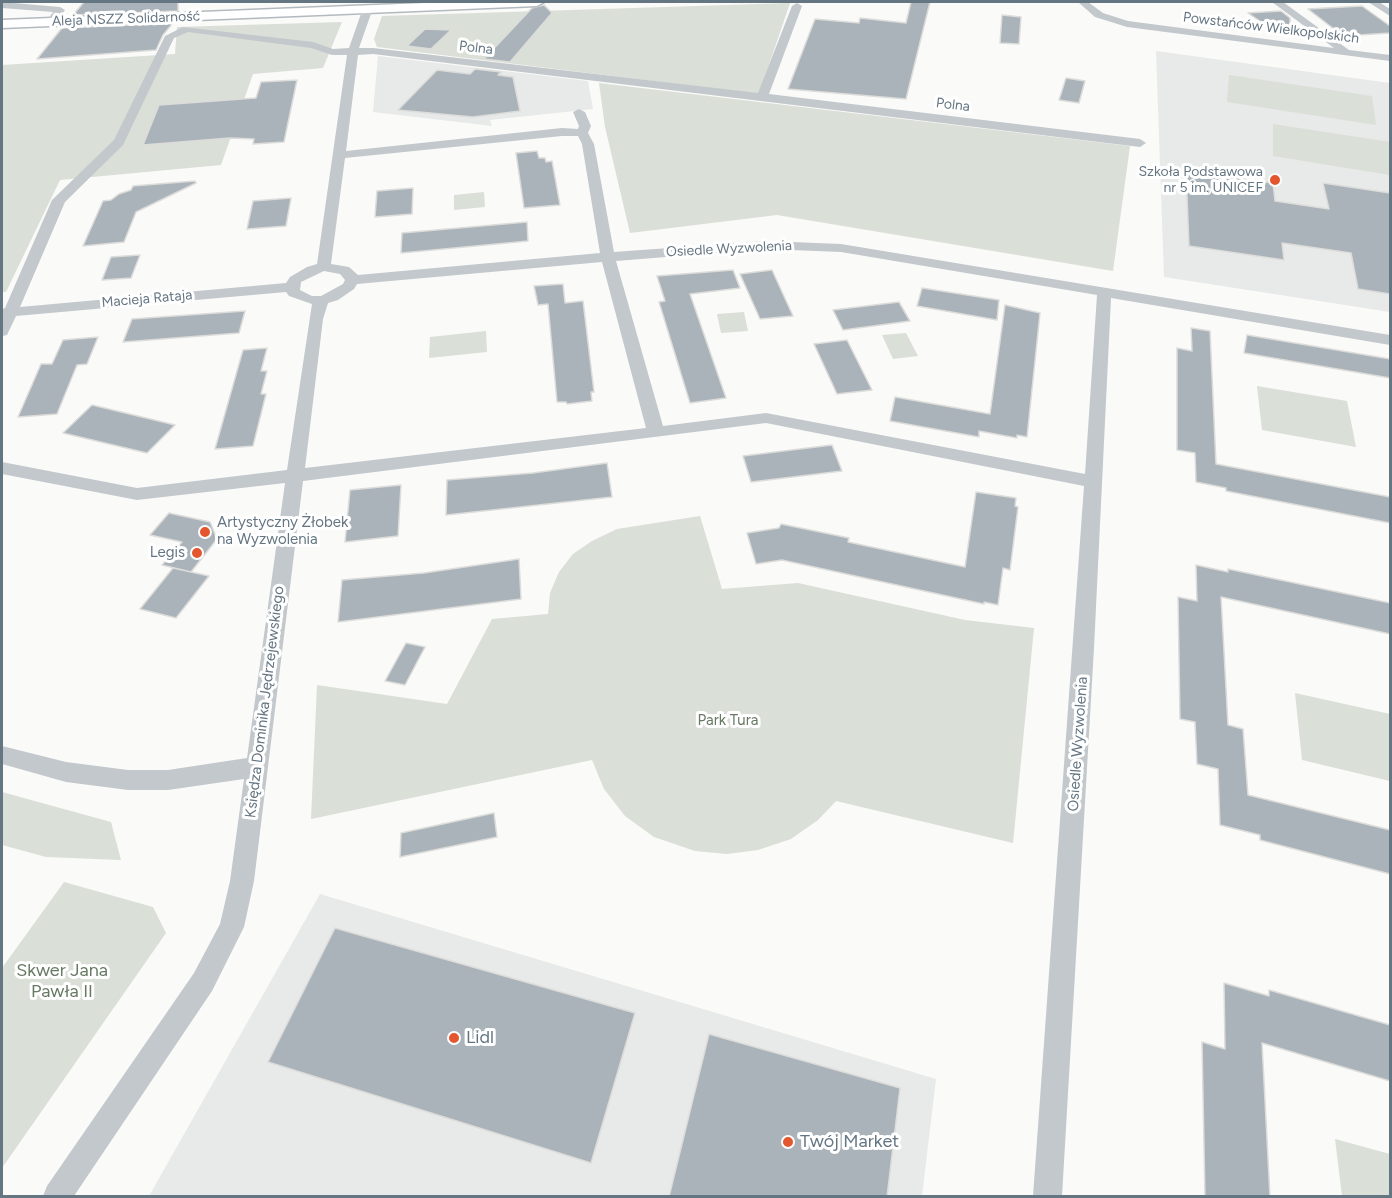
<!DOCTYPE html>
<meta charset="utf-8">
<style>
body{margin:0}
#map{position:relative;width:1392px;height:1198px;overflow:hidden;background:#fafaf8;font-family:Figtree,sans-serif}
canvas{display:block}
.frame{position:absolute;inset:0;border:3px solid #657683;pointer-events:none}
</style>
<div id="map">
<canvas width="1392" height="1198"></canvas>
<div class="frame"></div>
</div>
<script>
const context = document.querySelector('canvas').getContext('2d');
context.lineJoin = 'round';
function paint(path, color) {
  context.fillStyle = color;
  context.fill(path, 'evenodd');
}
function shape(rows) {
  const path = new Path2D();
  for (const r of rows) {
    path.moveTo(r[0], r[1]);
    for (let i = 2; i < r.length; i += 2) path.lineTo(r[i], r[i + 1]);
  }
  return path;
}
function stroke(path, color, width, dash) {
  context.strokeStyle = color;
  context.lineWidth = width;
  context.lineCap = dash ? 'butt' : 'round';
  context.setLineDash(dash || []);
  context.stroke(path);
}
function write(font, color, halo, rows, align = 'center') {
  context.font = font + ' Figtree,sans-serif';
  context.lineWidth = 6;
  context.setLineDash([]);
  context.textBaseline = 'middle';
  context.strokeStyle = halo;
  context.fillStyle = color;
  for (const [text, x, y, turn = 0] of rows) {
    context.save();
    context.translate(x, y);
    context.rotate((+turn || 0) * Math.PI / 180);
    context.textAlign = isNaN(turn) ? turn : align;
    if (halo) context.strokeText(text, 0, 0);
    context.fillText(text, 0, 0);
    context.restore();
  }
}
paint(shape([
 [1156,51,1390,83,1390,312,1164,277],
 [378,56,588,81,593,109,490,120,492,126,373,112],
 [320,894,936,1079,922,1196,149,1196]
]), '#e8e9e9');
paint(shape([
 [790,3,759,94,377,47,374,39,382,16],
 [342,22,323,68,253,74,221,165,60,180,6,292,2,292,2,65,175,54,177,27],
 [1229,75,1372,96,1376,125,1227,102],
 [599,83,1130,146,1113,271,777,215,630,233,605,127],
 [1273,124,1390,142,1390,175,1273,156],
 [484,192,485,207,454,210,454,195],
 [744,312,748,331,721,333,717,314],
 [486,331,487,352,429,358,430,337],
 [906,333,918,356,893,359,882,335],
 [1257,386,1347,401,1356,447,1262,430],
 [700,516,722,589,798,583,965,620,1034,628,1013,843,836,801,818,820,791,839,758,850,727,854,695,851,654,837,625,816,604,789,592,760,311,819,317,685,447,704,492,619,548,614,550,593,559,572,573,554,592,541,617,529],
 [1295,693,1390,714,1390,781,1302,760],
 [2,792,111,822,121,860,46,857,2,845],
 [64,882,153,907,166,933,2,1168,2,968],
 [1335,1139,1390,1154,1390,1196,1342,1196]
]), '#dadfd7');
const building = shape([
 [84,2,178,2,178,11,73,15,84,2],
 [911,2,930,2,906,99,788,89,815,19,859,23,860,18,906,23,911,2],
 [544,5,552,13,510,62,484,59,532,8,544,5],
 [1362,6,1390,26,1390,33,1343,36,1308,9,1362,6],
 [1281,11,1290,18,1290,34,1276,32,1248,13,1281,11],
 [1002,15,1021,17,1019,44,1000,43,1002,15],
 [173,23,163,35,156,50,37,59,62,28,173,23],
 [425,29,451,30,431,49,407,46,425,29],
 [475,69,501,72,498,75,513,77,520,111,473,117,398,110,437,70,470,74,475,69],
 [1066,78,1085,81,1079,103,1059,100,1066,78],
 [297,80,284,142,253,144,254,139,230,138,143,145,159,105,256,98,261,82,297,80],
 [537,151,539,158,545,158,546,162,552,161,560,205,524,208,516,153,537,151],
 [1186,171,1273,183,1275,201,1329,209,1323,183,1390,193,1390,294,1358,289,1351,253,1282,243,1284,260,1189,246,1186,171],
 [195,181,196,183,136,212,124,242,83,246,103,201,111,200,119,194,131,190,133,186,195,181],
 [413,188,412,214,375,217,377,191,413,188],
 [291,198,286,226,247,229,253,201,291,198],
 [527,222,528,241,401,253,402,233,527,222],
 [140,255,131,278,102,280,111,257,140,255],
 [733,270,740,288,690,294,726,398,690,403,659,302,665,301,657,276,733,270],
 [772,270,793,316,760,319,740,274,772,270],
 [563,284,565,303,583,301,594,392,591,392,592,401,567,404,566,402,557,402,548,304,538,305,534,286,563,284],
 [922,288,999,300,997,320,917,306,922,288],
 [899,302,910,321,843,330,833,310,899,302],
 [1005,305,1040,313,1027,437,1017,435,1017,438,979,431,979,437,890,421,895,397,990,414,1005,305],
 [245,311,239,333,123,342,132,319,245,311],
 [1191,328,1210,331,1216,464,1390,497,1390,523,1226,491,1226,488,1196,482,1195,453,1177,450,1177,348,1192,351,1191,328],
 [1247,335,1390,359,1390,378,1244,353,1247,335],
 [98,337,87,364,77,365,57,414,18,417,41,364,52,364,63,340,98,337],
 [847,340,872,390,837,394,814,344,847,340],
 [267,348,261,371,267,371,261,394,266,394,253,446,215,449,243,350,267,348],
 [92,405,175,425,147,453,63,433,92,405],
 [832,445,842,471,751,482,743,456,832,445],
 [607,463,612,497,446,515,447,480,533,473,607,463],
 [401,485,398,536,345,542,350,490,401,485],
 [976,492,1016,498,1015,506,1018,507,1010,570,1003,568,998,605,984,602,984,604,782,560,756,564,747,533,779,528,781,524,849,538,848,542,965,567,976,492],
 [169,513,210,522,217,539,191,572,162,565,182,542,150,535,169,513],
 [519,559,521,599,338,622,342,580,424,573,519,559],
 [1196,565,1228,572,1228,569,1390,603,1390,634,1221,597,1228,725,1243,729,1248,795,1390,830,1390,874,1260,840,1260,835,1220,825,1218,769,1197,764,1195,722,1180,719,1178,597,1197,601,1196,565],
 [173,568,209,576,176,618,140,609,173,568],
 [406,643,425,647,405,685,385,681,406,643],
 [494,813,497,837,400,857,401,833,494,813],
 [335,928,635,1013,591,1163,268,1062,335,928],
 [1224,983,1269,996,1269,990,1390,1025,1390,1081,1262,1043,1270,1197,1205,1197,1202,1042,1225,1049,1224,983],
 [709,1034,900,1088,887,1197,669,1197,709,1034]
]);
paint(building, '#aab3b9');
stroke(building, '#dcdcda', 1.5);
const secondary = shape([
 [450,2,544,2,537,6,2,28,2,20,450,2]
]);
stroke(secondary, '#b3babf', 3);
paint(shape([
 [2,2,60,7,65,10,55,24,51,25,46,22,53,12,2,8,2,2],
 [1078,2,1088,2,1103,13,1128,21,1334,48,1272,2,1283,2,1349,50,1390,55,1390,61,1127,27,1095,17,1078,2],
 [1368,2,1379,2,1390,9,1390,16,1368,2],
 [797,3,802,6,769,94,1140,139,1146,143,1140,147,373,54,358,55,346,151,562,128,578,129,579,126,573,112,579,109,585,112,591,126,588,133,594,144,614,252,766,241,841,244,1390,335,1390,345,1111,298,1094,648,1062,1196,1033,1196,1084,486,766,423,303,481,254,881,244,927,212,991,74,1196,43,1196,47,1186,194,973,220,924,230,881,244,779,168,790,128,790,66,782,2,764,2,746,66,762,128,770,168,770,247,758,285,483,137,500,2,474,2,462,137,488,287,470,312,304,289,296,286,292,16,316,7,335,2,336,2,309,5,308,52,200,114,140,165,36,183,27,313,42,333,49,349,48,363,8,368,5,373,8,359,48,373,48,758,93,792,6,797,3],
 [188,32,311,48,332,55,347,55,317,264,307,267,290,277,286,283,20,307,65,202,123,145,174,38,188,32],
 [562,136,578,136,582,144,600,253,358,275,349,267,331,264,345,158,562,136],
 [766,249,841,252,1097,295,1085,474,766,413,663,426,616,261,766,249],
 [602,262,646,428,305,468,323,319,328,303,338,300,354,289,357,284,602,262],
 [324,271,340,274,345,280,343,284,321,296,312,296,300,290,301,282,324,271]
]), '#c3c8cc');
paint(secondary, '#fff');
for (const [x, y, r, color] of [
 [1275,180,6,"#e4572e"],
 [205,532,6,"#e4572e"],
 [197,553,6,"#e4572e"],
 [454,1038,6,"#e4572e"],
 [788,1142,6,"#e4572e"]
]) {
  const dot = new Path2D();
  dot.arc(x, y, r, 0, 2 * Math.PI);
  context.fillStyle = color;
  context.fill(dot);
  stroke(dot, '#fff', 2);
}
write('14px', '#657683', '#fff', [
 ["Aleja NSZZ Solidarność",126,19,-2],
 ["Powstańców Wielkopolskich",1271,28,7],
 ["Polna",476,48,7],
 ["Polna",953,105,7],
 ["Osiedle Wyzwolenia",729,249,-3],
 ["Macieja Rataja",147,299,-5]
]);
write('14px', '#657683', '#fff', [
 ["Szkoła Podstawowa",1263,172],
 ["nr 5 im. UNICEF",1263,188]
], 'right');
write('15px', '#657683', '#fff', [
 ["Artystyczny Żłobek",217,523],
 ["na Wyzwolenia",217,540],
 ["Legis",185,553,"right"]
], 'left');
write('15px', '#657683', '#fff', [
 ["Księdza Dominika Jędrzejewskiego",265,702,-83],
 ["Osiedle Wyzwolenia",1078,744,-86]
]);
write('15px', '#687a64', '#fff', [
 ["Park Tura",728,721]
]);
write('18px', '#687a64', '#fff', [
 ["Skwer Jana",62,971],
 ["Pawła II",62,992]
]);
write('18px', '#657683', '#fff', [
 ["Lidl",466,1038],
 ["Twój Market",800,1142]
], 'left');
</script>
